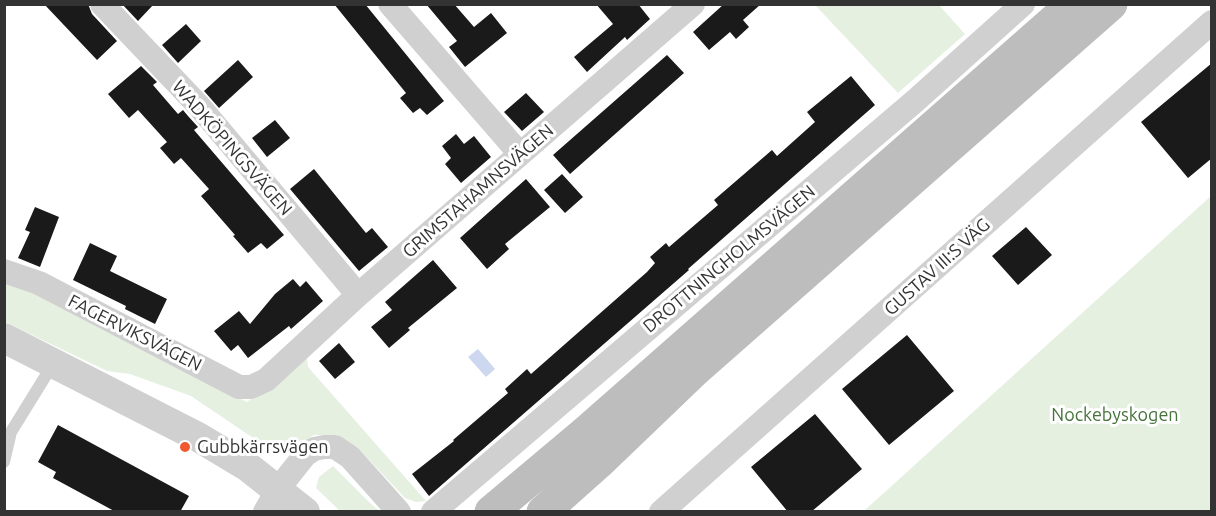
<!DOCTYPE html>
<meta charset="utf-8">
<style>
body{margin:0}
#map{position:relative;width:1216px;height:516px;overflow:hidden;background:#fff;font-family:Ubuntu,sans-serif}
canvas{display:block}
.frame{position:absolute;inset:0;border:6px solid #333;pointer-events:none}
</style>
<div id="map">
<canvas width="1216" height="516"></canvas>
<div class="frame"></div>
</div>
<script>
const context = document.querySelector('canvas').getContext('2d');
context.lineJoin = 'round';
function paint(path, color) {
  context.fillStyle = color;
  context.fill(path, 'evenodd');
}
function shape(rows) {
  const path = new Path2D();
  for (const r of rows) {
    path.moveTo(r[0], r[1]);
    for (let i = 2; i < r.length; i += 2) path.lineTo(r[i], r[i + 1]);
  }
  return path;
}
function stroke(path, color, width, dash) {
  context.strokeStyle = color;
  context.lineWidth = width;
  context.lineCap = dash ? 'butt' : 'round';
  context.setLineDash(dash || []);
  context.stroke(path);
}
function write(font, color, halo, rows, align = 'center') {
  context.font = font + ' Ubuntu,sans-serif';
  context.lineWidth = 6;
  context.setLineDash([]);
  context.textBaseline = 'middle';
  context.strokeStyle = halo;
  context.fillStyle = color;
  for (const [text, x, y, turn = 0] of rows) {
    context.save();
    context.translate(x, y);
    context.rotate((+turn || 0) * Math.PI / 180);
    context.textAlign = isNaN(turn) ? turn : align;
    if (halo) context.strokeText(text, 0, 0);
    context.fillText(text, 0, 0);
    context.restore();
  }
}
paint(shape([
 [815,5,939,5,965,34,898,93],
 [1211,196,1211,511,864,511],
 [4,280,33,290,177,368,247,402,307,358,308,367,426,501,416,502,405,498,357,447,337,435,314,435,289,449,271,450,191,396,130,374,107,371,5,322],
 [333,466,368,501,379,511,340,511,316,488,319,477]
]), '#e5f0e1');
paint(shape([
 [478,349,495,369,486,377,468,357]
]), '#cdd8f0');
paint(shape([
 [44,4,88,4,92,14,117,41,97,60],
 [122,4,154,4,138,21],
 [334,4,365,4,444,101,427,115,420,108,413,113,400,98,406,93],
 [426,4,454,4,474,27,491,13,507,33,465,67,449,47,457,41],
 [596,4,638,4,650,19,627,40,625,37,587,72,574,57,613,24],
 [724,4,761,4,743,20,749,27,736,39,730,32,709,50,693,32],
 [186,24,201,41,178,63,162,45],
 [667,55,684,73,570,174,553,155],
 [238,60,253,77,219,108,204,91],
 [1212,63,1212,158,1188,178,1141,122],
 [141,66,157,82,153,85,178,114,183,110,188,116,198,127,194,130,284,235,267,249,261,243,248,253,233,236,235,235,201,196,209,189,181,158,174,164,160,148,167,142,138,110,129,118,108,94],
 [851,76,875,105,688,269,689,270,429,496,412,474,454,441,453,440,508,393,505,389,527,369,531,374,647,272,655,263,650,257,666,243,669,247,718,205,714,200,772,150,777,156,815,122,807,112],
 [526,93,544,112,522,131,504,112],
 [275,120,290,138,267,157,252,138],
 [456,134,464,144,474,136,491,157,461,183,445,164,451,158,442,146],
 [314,169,366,233,372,228,388,247,359,271,290,189],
 [562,174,583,197,565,213,544,190],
 [526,179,550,207,505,244,509,249,487,269,460,238],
 [35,207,59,217,40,267,18,258,30,232,25,230],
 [1026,227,1052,255,1018,285,992,256],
 [90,243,117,256,110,271,167,299,155,324,125,309,126,306,73,280],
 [433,260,457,288,408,328,410,330,389,348,371,327,392,310,385,302],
 [293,279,300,287,306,281,323,301,291,329,289,326,248,358,238,345,231,351,214,331,239,311,250,324,275,294],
 [907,335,954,391,889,445,842,389],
 [339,343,355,362,335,379,319,361],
 [815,414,862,469,811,512,788,512,751,467],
 [58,425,189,496,180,512,116,512,53,478,56,472,38,462]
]), '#1a1a1a');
stroke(shape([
 [4,462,11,432,53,364]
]), '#d0d0d0', 12);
stroke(shape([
 [102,4,199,106,358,295],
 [390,4,520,154],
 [4,271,39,283,239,387,251,387,266,380,358,295,693,4],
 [265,512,278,489,305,455,314,449,324,447,335,447,350,457,399,512],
 [433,512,915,101,1023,4],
 [661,512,1212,22]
]), '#d0d0d0', 24);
stroke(shape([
 [4,338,198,437,248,467,305,512]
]), '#d0d0d0', 30);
stroke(shape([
 [491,512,585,433,1073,4],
 [543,512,598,463,695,370,1111,4]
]), '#bdbdbd', 33);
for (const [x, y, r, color] of [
 [185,447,6,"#f0592f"]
]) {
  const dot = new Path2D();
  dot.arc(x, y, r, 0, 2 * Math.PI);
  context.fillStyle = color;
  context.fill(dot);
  stroke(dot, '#fff', 2);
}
write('18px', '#333', '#fff', [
 ["WADKÖPINGSVÄGEN",232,148,49],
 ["GRIMSTAHAMNSVÄGEN",478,191,-41],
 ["DROTTNINGHOLMSVÄGEN",729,259,-40],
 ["GUSTAV III:S VÄG",937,267,-42],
 ["FAGERVIKSVÄGEN",135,333,27]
]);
write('18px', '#46733c', '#fff', [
 ["Nockebyskogen",1115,415]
]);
write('18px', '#333', '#fff', [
 ["Gubbkärrsvägen",197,447]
], 'left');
</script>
